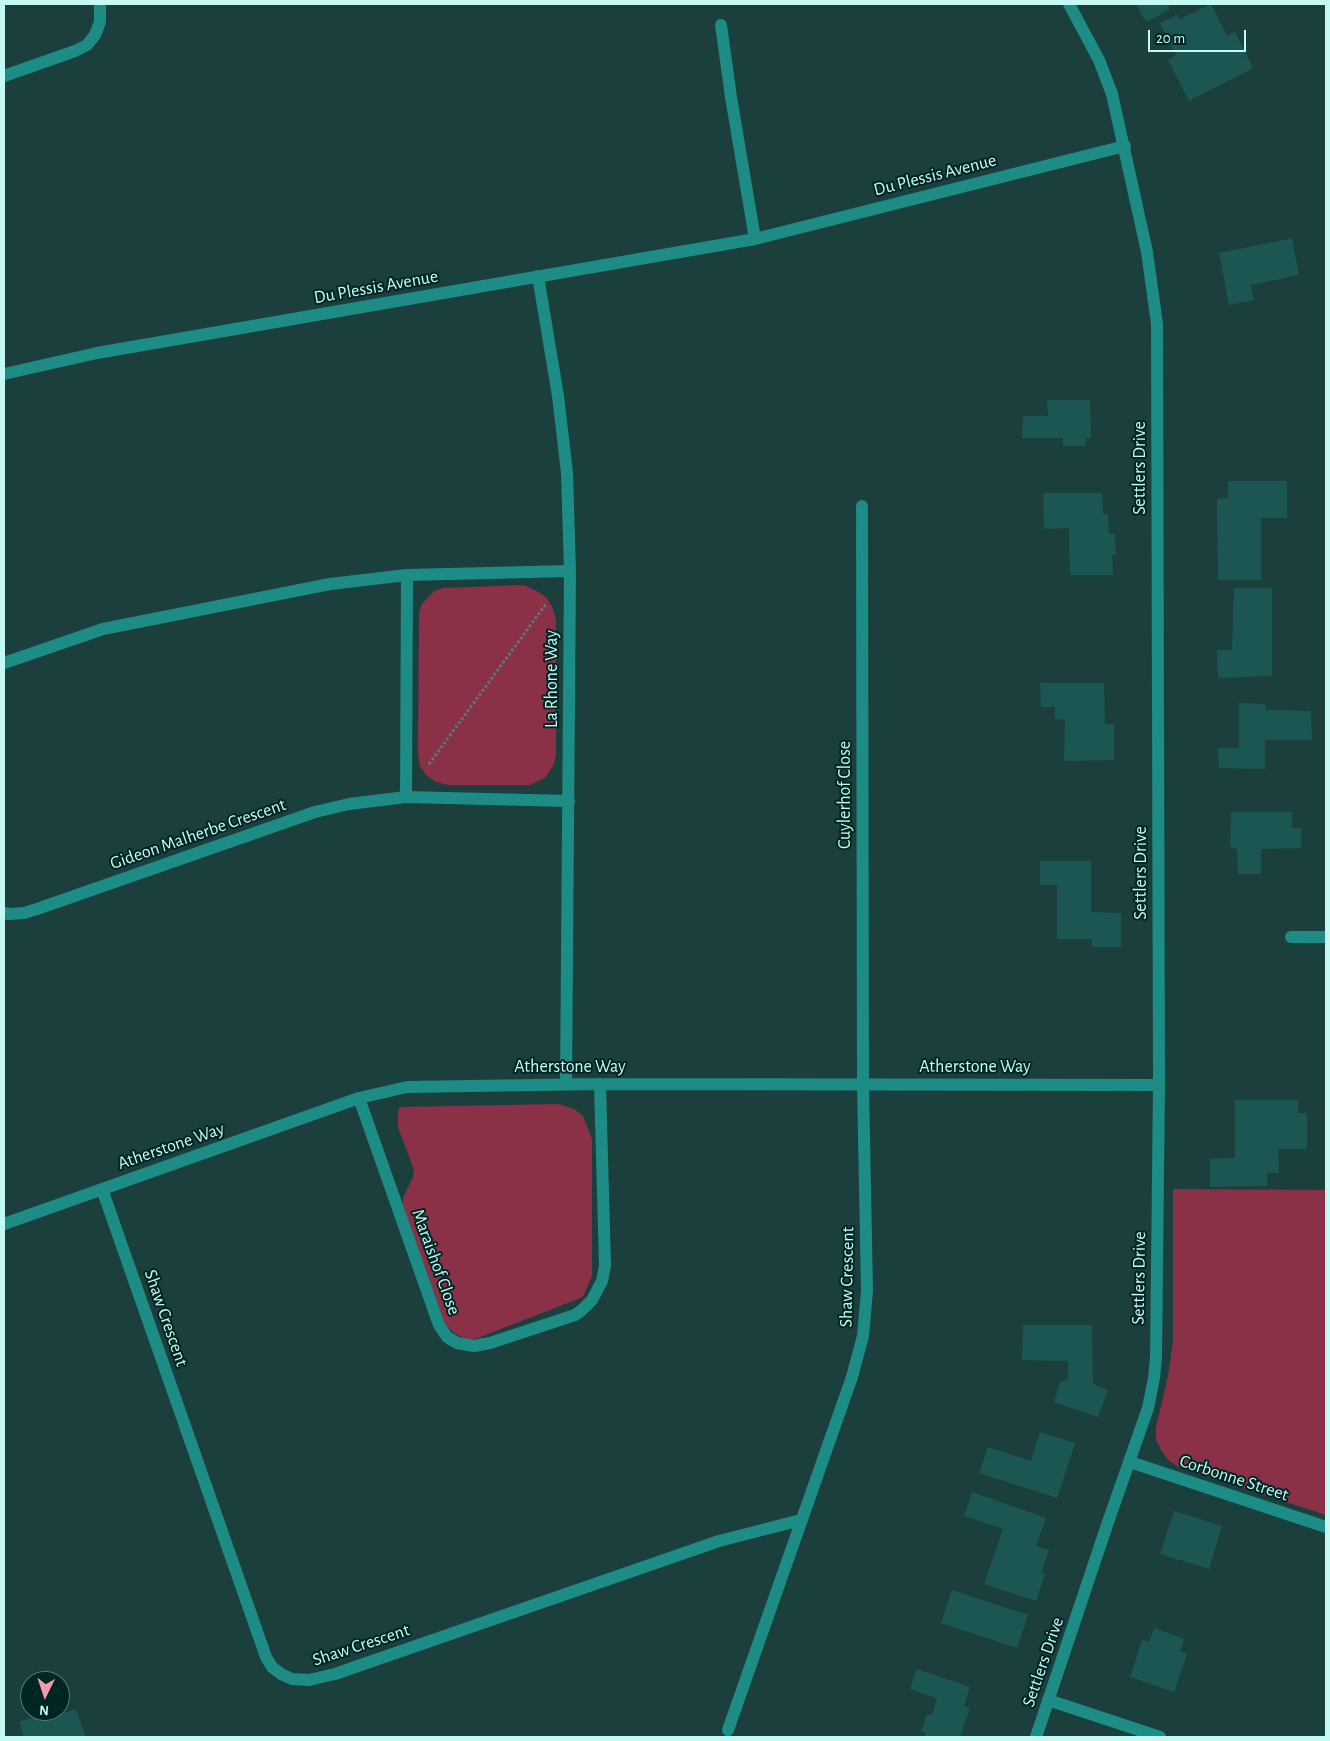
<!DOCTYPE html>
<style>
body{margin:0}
#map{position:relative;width:1330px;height:1741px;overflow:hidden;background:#1a3f3c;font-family:"Alegreya Sans",sans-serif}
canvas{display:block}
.frame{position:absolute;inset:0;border:5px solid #c5faf4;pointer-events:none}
.north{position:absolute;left:20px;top:1671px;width:50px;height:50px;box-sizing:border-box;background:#002623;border:1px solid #4f7b77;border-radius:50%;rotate:184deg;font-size:14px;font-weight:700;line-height:20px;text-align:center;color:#c5faf4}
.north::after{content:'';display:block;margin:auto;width:18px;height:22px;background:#f39aab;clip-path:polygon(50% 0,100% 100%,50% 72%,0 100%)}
.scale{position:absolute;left:1148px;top:30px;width:98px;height:22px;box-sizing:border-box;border:2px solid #c5faf4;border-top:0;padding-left:6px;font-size:15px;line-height:18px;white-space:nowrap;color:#c5faf4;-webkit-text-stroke:4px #002623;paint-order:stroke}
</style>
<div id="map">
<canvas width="1330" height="1741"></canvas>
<div class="frame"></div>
<div class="north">N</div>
<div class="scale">20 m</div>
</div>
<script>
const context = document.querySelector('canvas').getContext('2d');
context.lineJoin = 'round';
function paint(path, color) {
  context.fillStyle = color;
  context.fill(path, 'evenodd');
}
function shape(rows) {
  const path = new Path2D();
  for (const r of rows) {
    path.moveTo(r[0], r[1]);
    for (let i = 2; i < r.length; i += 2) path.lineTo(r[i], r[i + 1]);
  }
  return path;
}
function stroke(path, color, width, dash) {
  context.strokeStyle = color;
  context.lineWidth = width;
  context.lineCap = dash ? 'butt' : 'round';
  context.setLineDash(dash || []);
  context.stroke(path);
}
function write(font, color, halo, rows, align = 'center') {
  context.font = font + ' "Alegreya Sans",sans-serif';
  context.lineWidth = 4;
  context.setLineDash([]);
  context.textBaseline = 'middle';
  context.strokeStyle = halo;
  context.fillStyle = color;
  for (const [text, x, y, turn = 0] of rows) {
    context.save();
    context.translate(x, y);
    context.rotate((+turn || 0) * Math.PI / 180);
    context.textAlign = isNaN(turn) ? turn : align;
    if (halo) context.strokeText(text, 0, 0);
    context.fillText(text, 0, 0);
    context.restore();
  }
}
paint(shape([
 [524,585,540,593,547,598,553,609,556,620,556,755,554,764,545,778,530,785,448,785,436,782,427,776,420,766,418,754,419,612,422,604,434,591,443,588],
 [559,1104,574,1109,583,1116,592,1139,592,1276,583,1297,478,1338,468,1340,454,1333,445,1324,403,1205,403,1198,413,1177,414,1170,398,1127,398,1111,400,1107],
 [1173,1189,1326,1190,1326,1515,1179,1467,1168,1460,1161,1450,1156,1439,1156,1427,1168,1376,1173,1341]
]), '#8a3148');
paint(shape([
 [1136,4,1167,4,1170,9,1146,22],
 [1211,4,1227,36,1235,32,1253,68,1189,101,1168,60,1176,55,1160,23,1177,15,1179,20],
 [1292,238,1299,275,1251,285,1254,300,1229,305,1219,253],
 [1047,400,1090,400,1091,438,1086,438,1085,446,1063,446,1063,438,1022,438,1023,416,1048,416],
 [1228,481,1287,481,1287,518,1261,518,1261,580,1218,580,1217,499,1228,498],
 [1043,493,1102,493,1103,514,1108,515,1109,534,1115,534,1116,555,1112,555,1113,575,1070,575,1069,528,1044,529],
 [1234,588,1272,588,1272,676,1218,678,1217,650,1232,650],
 [1040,683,1104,683,1105,724,1114,724,1114,760,1064,761,1065,720,1055,719,1055,707,1041,707],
 [1239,703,1265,704,1266,710,1311,711,1312,740,1265,740,1265,769,1219,768,1218,748,1239,748],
 [1231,812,1292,812,1292,828,1301,828,1301,848,1261,849,1261,874,1238,874,1237,849,1230,847],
 [1040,861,1091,861,1091,912,1121,913,1121,947,1092,947,1092,939,1057,939,1057,885,1040,885],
 [1235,1100,1298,1100,1298,1113,1307,1113,1307,1149,1278,1149,1279,1173,1267,1173,1267,1186,1210,1187,1210,1159,1235,1158],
 [1023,1325,1092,1325,1093,1384,1108,1390,1098,1417,1054,1402,1060,1382,1068,1380,1068,1361,1022,1360],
 [1040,1432,1075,1443,1057,1498,979,1473,988,1447,1031,1461],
 [972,1492,1046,1518,1036,1546,1049,1550,1041,1574,1045,1574,1036,1601,984,1584,1003,1529,964,1516],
 [1174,1511,1222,1526,1209,1569,1160,1554],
 [952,1590,1028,1615,1017,1648,941,1623],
 [1154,1628,1184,1639,1180,1651,1187,1654,1174,1692,1130,1677,1142,1640,1149,1642],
 [916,1669,970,1687,964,1706,970,1708,960,1737,925,1737,926,1733,921,1732,927,1714,932,1715,937,1698,910,1689],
 [76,1709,86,1737,24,1737,19,1722,43,1714,44,1720]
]), '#1c5652');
stroke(shape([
 [429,764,546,604]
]), '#547e7a', 3, [2.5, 2.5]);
stroke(shape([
 [721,25,731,97,755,239],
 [4,76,75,51,87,45,95,35,100,22,100,4],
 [538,276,558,396,567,473,570,571,566,1084],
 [4,374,97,353,755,239,1125,146],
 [4,663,103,629,330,584,407,575,570,571],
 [406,797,407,575],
 [4,913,9,914,24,913,37,909,315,812,349,804,406,797,569,801],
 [1291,937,1326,937],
 [359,1098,439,1325,447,1337,457,1343,474,1346,490,1343,575,1315,582,1310,592,1300,602,1281,605,1266,600,1084],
 [102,1189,266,1657,272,1667,281,1674,292,1679,309,1680,335,1674,719,1541,801,1520],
 [4,1224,359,1098,407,1087,600,1084,1159,1085],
 [1130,1462,1326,1527],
 [1048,1700,1160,1737],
 [728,1730,852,1377,863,1336,867,1291,863,1085,862,506],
 [1036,1737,1107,1525,1148,1408,1154,1378,1156,1358,1159,1085,1157,324,1147,252,1112,94,1099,60,1069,4]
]), '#1d8c85', 12);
write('18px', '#c5faf4', '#002623', [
 ["Du Plessis Avenue",935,175,-14],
 ["Du Plessis Avenue",376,287,-10],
 ["Settlers Drive",1140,468,-90],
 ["La Rhone Way",552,679,-90],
 ["Cuylerhof Close",845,795,-90],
 ["Gideon Malherbe Crescent",198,834,-19],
 ["Settlers Drive",1141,873,-90],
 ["Atherstone Way",570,1067],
 ["Atherstone Way",975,1067],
 ["Atherstone Way",171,1146,-19],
 ["Maraishof Close",436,1262,70],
 ["Shaw Crescent",847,1277,-89],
 ["Settlers Drive",1139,1278,-89],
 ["Shaw Crescent",166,1318,71],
 ["Corbonne Street",1234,1478,18],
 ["Shaw Crescent",361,1645,-18],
 ["Settlers Drive",1043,1662,-71]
]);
</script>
